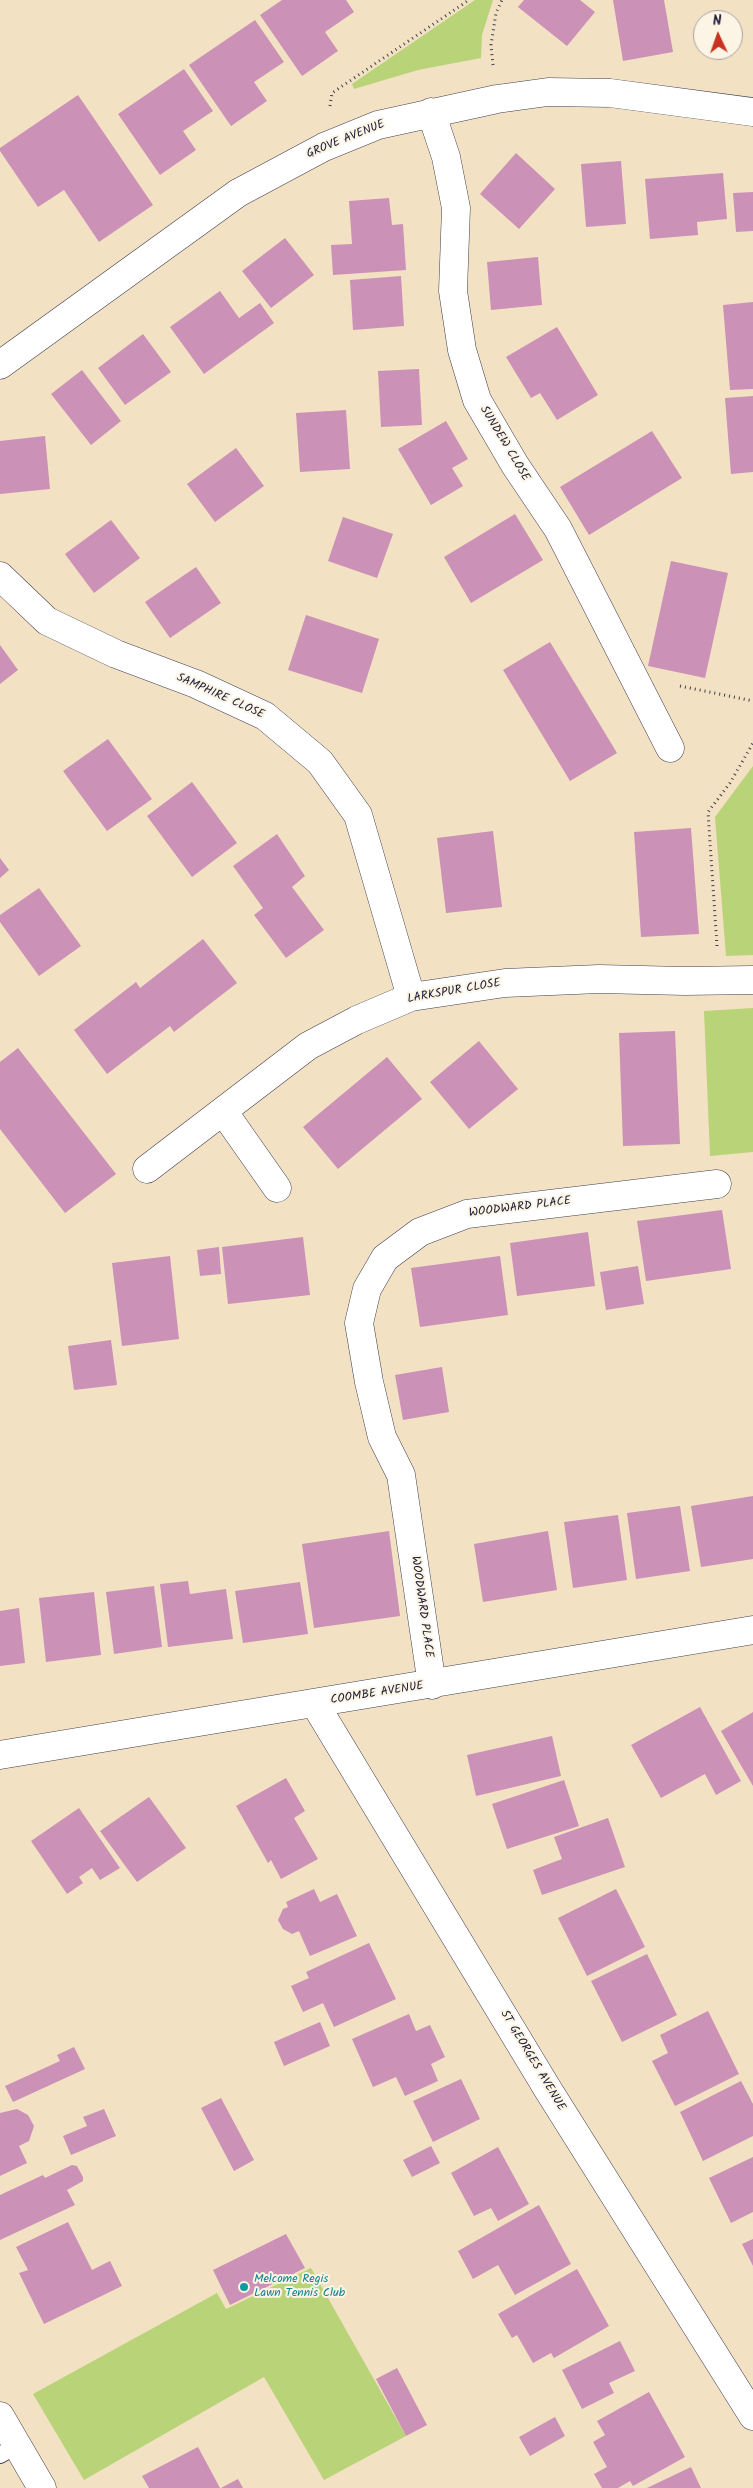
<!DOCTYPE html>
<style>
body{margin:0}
#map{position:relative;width:753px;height:2488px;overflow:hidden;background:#f3e1c3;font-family:Kalam,sans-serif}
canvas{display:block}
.north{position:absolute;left:693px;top:10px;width:50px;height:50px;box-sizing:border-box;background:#fcf5e5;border:1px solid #a5a1a1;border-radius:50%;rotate:357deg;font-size:14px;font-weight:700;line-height:20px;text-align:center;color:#22223b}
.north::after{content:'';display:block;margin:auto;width:18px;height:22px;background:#c8321e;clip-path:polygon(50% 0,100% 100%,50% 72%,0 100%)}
</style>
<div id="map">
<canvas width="753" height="2488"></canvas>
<div class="north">N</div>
</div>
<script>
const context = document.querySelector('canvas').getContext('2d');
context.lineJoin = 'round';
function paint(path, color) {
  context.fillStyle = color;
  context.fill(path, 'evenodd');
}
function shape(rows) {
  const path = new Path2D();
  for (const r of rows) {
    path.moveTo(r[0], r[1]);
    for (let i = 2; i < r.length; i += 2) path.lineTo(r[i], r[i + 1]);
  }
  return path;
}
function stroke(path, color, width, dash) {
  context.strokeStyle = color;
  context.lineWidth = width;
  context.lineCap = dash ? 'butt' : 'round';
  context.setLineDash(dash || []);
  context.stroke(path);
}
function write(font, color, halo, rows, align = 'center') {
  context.font = font + ' Kalam,sans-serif';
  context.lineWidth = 4;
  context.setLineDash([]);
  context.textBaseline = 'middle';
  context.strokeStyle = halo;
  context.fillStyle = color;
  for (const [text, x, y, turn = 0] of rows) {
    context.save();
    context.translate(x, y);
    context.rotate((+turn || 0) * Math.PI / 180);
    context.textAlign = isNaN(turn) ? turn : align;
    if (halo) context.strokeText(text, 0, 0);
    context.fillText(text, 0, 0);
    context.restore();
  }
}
paint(shape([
 [475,0,493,0,482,35,481,58,418,70,354,89,352,84],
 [753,766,753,955,726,956,715,817],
 [753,1008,753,1152,710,1156,704,1011],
 [311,2268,406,2436,324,2480,264,2377,84,2480,33,2394,217,2293,226,2309]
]), '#b9d378');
paint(shape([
 [282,0,346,0,354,12,325,32,338,51,302,76,260,15],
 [524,0,580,0,595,12,567,46,518,7],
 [613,0,664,0,673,52,623,61],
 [255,20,284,62,254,82,267,101,231,126,189,65],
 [184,69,213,111,183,131,196,150,160,175,118,114],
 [78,95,153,205,99,242,64,190,38,207,0,151,0,148],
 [516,153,555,189,519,229,480,194],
 [621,161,626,224,586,227,581,164],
 [723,173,727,219,697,222,698,235,650,239,645,179],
 [753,192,753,231,736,232,733,193],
 [389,198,392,225,403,224,406,270,333,275,331,245,352,244,349,201],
 [285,238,314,275,271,308,242,271],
 [538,257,542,305,491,310,487,262],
 [401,276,404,326,353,330,350,280],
 [220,291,239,318,260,303,274,323,204,374,170,327],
 [753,302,753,389,730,390,723,305],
 [557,327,598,395,557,420,540,393,531,398,506,357],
 [143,334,171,372,125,405,98,368],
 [419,369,422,425,381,427,378,371],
 [82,370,121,421,91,445,51,394],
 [753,396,753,472,731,474,725,398],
 [346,410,350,469,300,472,296,413],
 [446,421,468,459,452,468,463,486,431,505,398,449],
 [652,431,682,478,589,535,560,487],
 [45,436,50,489,0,494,0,441],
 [236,448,264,486,215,522,187,484],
 [515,514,543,560,471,603,444,557],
 [343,517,393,534,377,578,328,561],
 [111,520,140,558,94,593,65,554],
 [671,561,728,573,705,678,648,666],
 [196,567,221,603,170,638,145,602],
 [306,615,379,639,362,693,288,670],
 [550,642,617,753,570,781,503,670],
 [0,645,18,670,0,684],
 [108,739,152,799,107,831,63,771],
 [192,782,237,843,192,877,147,816],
 [691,828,699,934,641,937,634,832],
 [493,831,502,907,446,913,437,838],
 [277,834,305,876,292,887,324,930,286,958,254,915,263,908,233,866],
 [0,858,9,870,0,878],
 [39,888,81,946,39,976,0,922,0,915],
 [203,939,237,983,174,1032,170,1026,107,1074,74,1030,136,982,140,988],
 [675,1031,680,1144,623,1146,619,1033],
 [479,1041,518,1089,469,1129,430,1082],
 [18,1048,116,1174,65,1213,0,1129,0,1062],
 [387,1057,422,1099,338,1169,303,1127],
 [722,1210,731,1269,646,1281,637,1221],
 [588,1232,595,1286,517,1296,510,1243],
 [303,1237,310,1295,228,1304,222,1247],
 [219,1247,221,1274,200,1276,197,1250],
 [170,1256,179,1339,122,1346,112,1263],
 [500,1256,508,1315,420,1327,411,1268],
 [638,1266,644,1304,606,1310,600,1272],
 [111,1340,117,1385,74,1390,68,1346],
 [442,1367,449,1412,403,1420,395,1375],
 [753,1496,753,1559,701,1567,691,1506],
 [680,1506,690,1571,636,1579,627,1513],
 [618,1515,627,1580,573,1588,564,1522],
 [389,1531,400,1616,314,1628,302,1544],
 [548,1531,557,1590,483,1602,474,1544],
 [188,1581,190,1594,226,1589,233,1639,168,1647,160,1584],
 [300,1582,308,1634,243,1643,235,1591],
 [154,1586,162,1647,114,1654,106,1592],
 [94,1592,101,1655,46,1662,39,1598],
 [19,1608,25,1663,0,1666,0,1611],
 [700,1707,741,1781,716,1795,705,1774,661,1798,631,1745],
 [753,1712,753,1786,721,1731],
 [552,1736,561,1776,476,1796,467,1755],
 [286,1778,305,1811,294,1818,318,1859,281,1879,271,1860,268,1863,236,1806],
 [564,1780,579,1826,507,1849,492,1804],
 [149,1797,186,1848,137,1882,100,1831],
 [79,1808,120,1868,100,1880,92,1868,79,1877,83,1883,67,1894,31,1841],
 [608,1818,625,1867,542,1895,533,1870,562,1859,554,1837],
 [314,1889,320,1902,337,1894,357,1936,310,1956,299,1931,292,1934,283,1929,278,1920,283,1909,288,1907,286,1902],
 [616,1889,645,1947,587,1976,558,1918],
 [369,1943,396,1999,334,2027,323,2003,303,2012,291,1986,309,1978,306,1972],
 [647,1954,677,2015,622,2042,591,1981],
 [708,2011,739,2074,675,2106,652,2061,668,2053,660,2035],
 [409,2014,416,2031,430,2025,445,2057,431,2064,438,2081,405,2096,396,2077,373,2087,352,2039],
 [320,2022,330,2046,284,2066,274,2042],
 [74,2047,85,2069,13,2102,5,2086,60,2061,57,2055],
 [461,2079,480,2119,433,2142,413,2101],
 [741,2081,753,2104,753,2136,703,2161,680,2112],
 [221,2098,254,2160,234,2171,201,2108],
 [17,2109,28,2115,34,2126,29,2141,19,2146,27,2163,0,2176,0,2113],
 [104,2109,116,2136,71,2155,63,2136,87,2126,83,2117],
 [431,2146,440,2163,412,2177,403,2160],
 [498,2147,529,2204,498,2221,491,2208,474,2216,451,2173],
 [753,2157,753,2212,731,2223,709,2178],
 [72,2165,77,2166,83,2177,83,2181,67,2190,75,2205,0,2240,0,2195,43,2175,45,2178],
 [539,2205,571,2264,515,2295,498,2265,473,2279,458,2251],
 [68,2222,92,2270,110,2261,122,2286,44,2324,19,2273,28,2270,16,2247],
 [286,2234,305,2268,230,2305,213,2270],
 [753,2239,753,2266,742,2244],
 [577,2269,609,2326,554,2358,551,2353,533,2363,517,2335,512,2338,498,2314],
 [620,2341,635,2371,609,2383,614,2393,582,2409,562,2370],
 [397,2368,427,2425,406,2436,376,2379],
 [649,2392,685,2457,633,2486,630,2481,618,2488,602,2488,594,2474,607,2467,593,2442,605,2435,597,2421],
 [555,2417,565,2436,530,2456,519,2437],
 [198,2447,220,2488,149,2488,142,2476],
 [691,2467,701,2488,647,2488],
 [238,2479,243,2488,221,2488]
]), '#cb91b6');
const lane = shape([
 [0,2455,17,2445]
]);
const street = shape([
 [431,112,446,157,456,208,453,291,462,350,477,400,515,465,558,529,670,748],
 [0,365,238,193,324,147,378,125,497,99,548,92,610,93,753,112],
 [0,576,47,621,116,654,196,684,265,716,320,762,358,815,411,997],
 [223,1111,277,1188],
 [147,1169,308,1046,357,1020,411,997,505,983,599,979,685,981,753,980],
 [432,1685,401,1475,382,1437,369,1382,359,1323,367,1289,385,1258,420,1232,467,1214,717,1184],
 [315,1704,547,2088,753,2416],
 [0,1755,753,1630],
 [0,2416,42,2488]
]);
stroke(lane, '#413f4f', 18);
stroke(street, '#413f4f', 29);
stroke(shape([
 [493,65,491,45,496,13,502,0],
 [330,106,332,93,469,0],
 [680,686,753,701],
 [717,946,708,812,730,783,753,743]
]), '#413f4f', 3, [1, 4]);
stroke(lane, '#fff', 16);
stroke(street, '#fff', 28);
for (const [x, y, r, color] of [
 [244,2287,5,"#0f9aa8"]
]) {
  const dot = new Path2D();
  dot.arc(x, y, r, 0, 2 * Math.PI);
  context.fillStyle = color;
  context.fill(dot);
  stroke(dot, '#fcf5e5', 2);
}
write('12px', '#22223b', '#fcf5e5', [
 ["GROVE AVENUE",346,140,-22],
 ["SUNDEW CLOSE",504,444,59],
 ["SAMPHIRE CLOSE",220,697,24],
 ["LARKSPUR CLOSE",454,992,-10],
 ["WOODWARD PLACE",520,1208,-7],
 ["WOODWARD PLACE",421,1607,82],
 ["COOMBE AVENUE",377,1694,-9],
 ["ST GEORGES AVENUE",532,2061,59]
]);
write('12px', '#0d838f', '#fcf5e5', [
 ["Melcome Regis",254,2280],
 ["Lawn Tennis Club",254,2294]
], 'left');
</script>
